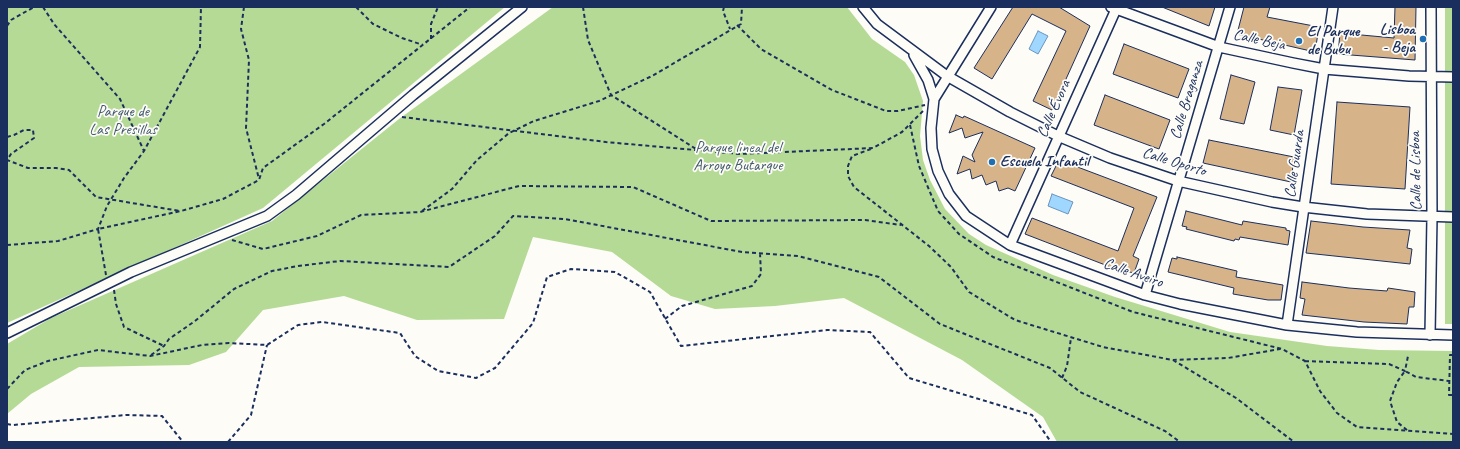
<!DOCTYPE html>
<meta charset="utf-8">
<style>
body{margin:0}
#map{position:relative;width:1460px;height:449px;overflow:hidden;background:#fdfcf7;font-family:Caveat,sans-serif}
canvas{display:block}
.frame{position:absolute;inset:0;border:8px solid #1b2f5e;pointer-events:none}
</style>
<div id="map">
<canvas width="1460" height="449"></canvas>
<div class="frame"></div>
</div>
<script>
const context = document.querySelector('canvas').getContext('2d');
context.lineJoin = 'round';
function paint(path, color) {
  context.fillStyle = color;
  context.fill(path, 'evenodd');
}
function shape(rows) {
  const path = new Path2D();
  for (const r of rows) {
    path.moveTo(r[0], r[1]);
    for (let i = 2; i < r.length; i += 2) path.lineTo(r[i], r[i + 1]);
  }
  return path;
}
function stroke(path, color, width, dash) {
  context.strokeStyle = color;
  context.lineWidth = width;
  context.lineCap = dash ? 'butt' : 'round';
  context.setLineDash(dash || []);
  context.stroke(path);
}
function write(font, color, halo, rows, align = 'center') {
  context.font = font + ' Caveat,sans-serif';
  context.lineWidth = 3.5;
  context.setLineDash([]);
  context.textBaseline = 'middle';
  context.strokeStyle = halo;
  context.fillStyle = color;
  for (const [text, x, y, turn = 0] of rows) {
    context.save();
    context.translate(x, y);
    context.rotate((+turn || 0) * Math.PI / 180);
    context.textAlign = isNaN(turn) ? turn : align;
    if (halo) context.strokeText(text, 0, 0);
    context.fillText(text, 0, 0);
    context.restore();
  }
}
paint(shape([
 [7,7,505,7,263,208,7,323],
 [553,7,847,7,872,39,905,62,914,75,923,101,920,136,923,160,930,180,945,209,969,234,986,245,1053,275,1115,297,1230,332,1327,346,1379,350,1453,351,1453,442,1057,442,1043,417,962,360,844,298,775,306,715,309,671,296,612,252,533,237,504,319,417,320,344,296,263,310,226,352,189,365,79,367,31,394,7,414,7,344,51,318,272,221,399,119],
 [1445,7,1453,7,1453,324,1445,324]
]), '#b5da96');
const water = shape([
 [1038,31,1048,36,1038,54,1029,49,1038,31],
 [1052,194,1073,202,1068,214,1048,206,1052,194]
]);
paint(water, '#9fd7ff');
stroke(water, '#6a94bf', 1);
const building = shape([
 [1013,7,1059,7,1090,26,1052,110,1033,101,1066,31,1032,14,992,79,974,68,1013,7],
 [1162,7,1215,7,1209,26,1162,7],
 [1244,7,1270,7,1267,17,1319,27,1315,52,1237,34,1244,7],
 [1395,7,1416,7,1415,60,1338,54,1340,33,1394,38,1395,7],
 [1124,44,1189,69,1178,98,1113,74,1124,44],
 [1231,75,1255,82,1244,124,1220,119,1231,75],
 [1278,87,1302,90,1294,135,1270,130,1278,87],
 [1105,95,1170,120,1159,149,1094,125,1105,95],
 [1337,102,1410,107,1405,189,1331,184,1337,102],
 [956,115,963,118,964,116,1035,148,1015,191,1008,188,999,191,996,181,986,185,982,175,972,179,970,169,957,174,963,156,975,162,972,155,983,132,965,138,962,128,949,133,956,115],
 [1209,140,1294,157,1291,182,1203,163,1209,140],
 [1059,160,1157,197,1133,256,1139,259,1134,273,1113,268,1025,234,1032,218,1118,251,1134,208,1051,176,1059,160],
 [1186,211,1242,225,1243,221,1286,228,1286,230,1290,231,1288,245,1240,237,1239,240,1235,239,1234,241,1186,229,1187,227,1182,226,1186,211],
 [1311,221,1363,227,1410,230,1407,248,1412,249,1410,264,1306,253,1311,221],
 [1177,257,1237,271,1236,277,1283,285,1281,300,1268,300,1233,294,1234,288,1168,272,1172,258,1177,259,1177,257],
 [1302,282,1349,288,1387,291,1388,288,1415,292,1414,307,1409,307,1407,324,1364,322,1302,315,1305,299,1300,298,1302,282]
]);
paint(building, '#d6b388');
stroke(building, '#1b2f5e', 1);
const street = shape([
 [863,7,877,24,947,76,1010,112,1058,136,1110,158,1178,181,1272,202,1303,207,1367,214,1453,217],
 [991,7,934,99,931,128,932,149,938,171,949,194,966,216,1010,245,1145,295,1180,304,1287,325,1357,332,1453,335],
 [1111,7,1219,47,1293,63,1324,69,1409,76,1453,77],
 [914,55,928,80,934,99],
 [1010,245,1117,7],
 [1145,295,1230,7],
 [1287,325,1333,7],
 [7,333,131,272,267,216,296,195,413,95,522,7],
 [1430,335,1432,217,1431,7]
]);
stroke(street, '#1b2f5e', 12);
stroke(shape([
 [43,7,54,24,120,99,144,151],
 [244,7,241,29,249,60,246,128,259,179],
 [356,7,373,24,402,38,423,45],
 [583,7,588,40,611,95,696,149],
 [724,7,723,11,730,29],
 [737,25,761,49,832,90,886,111,898,111,925,105],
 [7,26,11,20,34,7],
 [431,39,431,24,438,7],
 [402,117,606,142,740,154,873,148,902,132,923,111],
 [910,125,919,166,938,211,959,234,993,257,1133,312,1282,349,1305,361,1320,391,1337,413,1357,427,1453,434],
 [7,137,14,135,24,130,33,130,34,138,11,154,7,160,28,168,56,168,69,170,96,197,180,211],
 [871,149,852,156,848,166,848,176,854,187,929,246,951,267,969,292,1015,320,1103,347,1173,360,1228,358,1280,349],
 [422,211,452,189,477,160,509,133,534,121,599,101,652,76,741,24,742,7],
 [232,240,263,249,317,236,361,215,420,212,519,186,633,187,711,221,865,220,901,225],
 [7,245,58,241,98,229,107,206,124,178,144,151,200,47,201,7],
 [106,275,98,229,181,211,223,199,259,180,263,168,324,124,470,7],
 [114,290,116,304,124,327,164,346],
 [665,319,682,306,752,286,761,274,760,253],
 [151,355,164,346,169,339,195,321,234,289,272,271,298,266,340,261,449,267,495,236,513,216,565,219,742,252,798,256,879,277,940,324,1050,368,1080,392,1165,431,1180,442],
 [1453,355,1450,355,1449,395,1453,395],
 [1173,360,1236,398,1294,442],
 [1305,361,1389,364,1405,371,1408,356],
 [1062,378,1067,366,1071,338],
 [7,389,25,370,48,361,98,350,150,356,202,345,229,343,267,345,298,325,322,322,400,333,415,356,438,371,476,378,495,368,533,323,547,277,571,269,615,272,650,292,681,346,827,330,870,332,909,378,1032,415,1051,442],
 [7,424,13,425,126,415,162,416,183,442],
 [1407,430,1397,422,1390,401,1397,382,1405,371,1416,377,1449,381],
 [228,442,251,415,267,345]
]), '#1b2f5e', 2, [4, 3]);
stroke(street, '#fdfcf7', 9);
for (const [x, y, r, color] of [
 [1423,39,4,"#1f6fb2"],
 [1299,41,4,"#1f6fb2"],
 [992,162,4,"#1f6fb2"]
]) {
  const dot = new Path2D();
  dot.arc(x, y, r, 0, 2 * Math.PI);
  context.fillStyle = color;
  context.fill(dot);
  stroke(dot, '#fdfcf7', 1.5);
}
write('bold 16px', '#1b2f5e', '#fdfcf7', [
 ["Lisboa",1415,30,"right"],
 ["- Beja",1415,48,"right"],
 ["El Parque",1307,32],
 ["de Bubu",1307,50],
 ["Escuela Infantil",1000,162]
], 'left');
write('16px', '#1b2f5e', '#fdfcf7', [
 ["Calle Beja",1259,40,12],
 ["Calle Braganza",1187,100,-73],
 ["Calle Évora",1054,109,-66],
 ["Calle Oporto",1174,162,17],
 ["Calle Guarda",1295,164,-82],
 ["Calle de Lisboa",1416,171,-91],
 ["Calle Aveiro",1133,273,19]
]);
write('16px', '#425a6c', '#fdfcf7', [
 ["Parque de",123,112],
 ["Las Presillas",123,130],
 ["Parque lineal del",738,148],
 ["Arroyo Butarque",738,166]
]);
</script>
